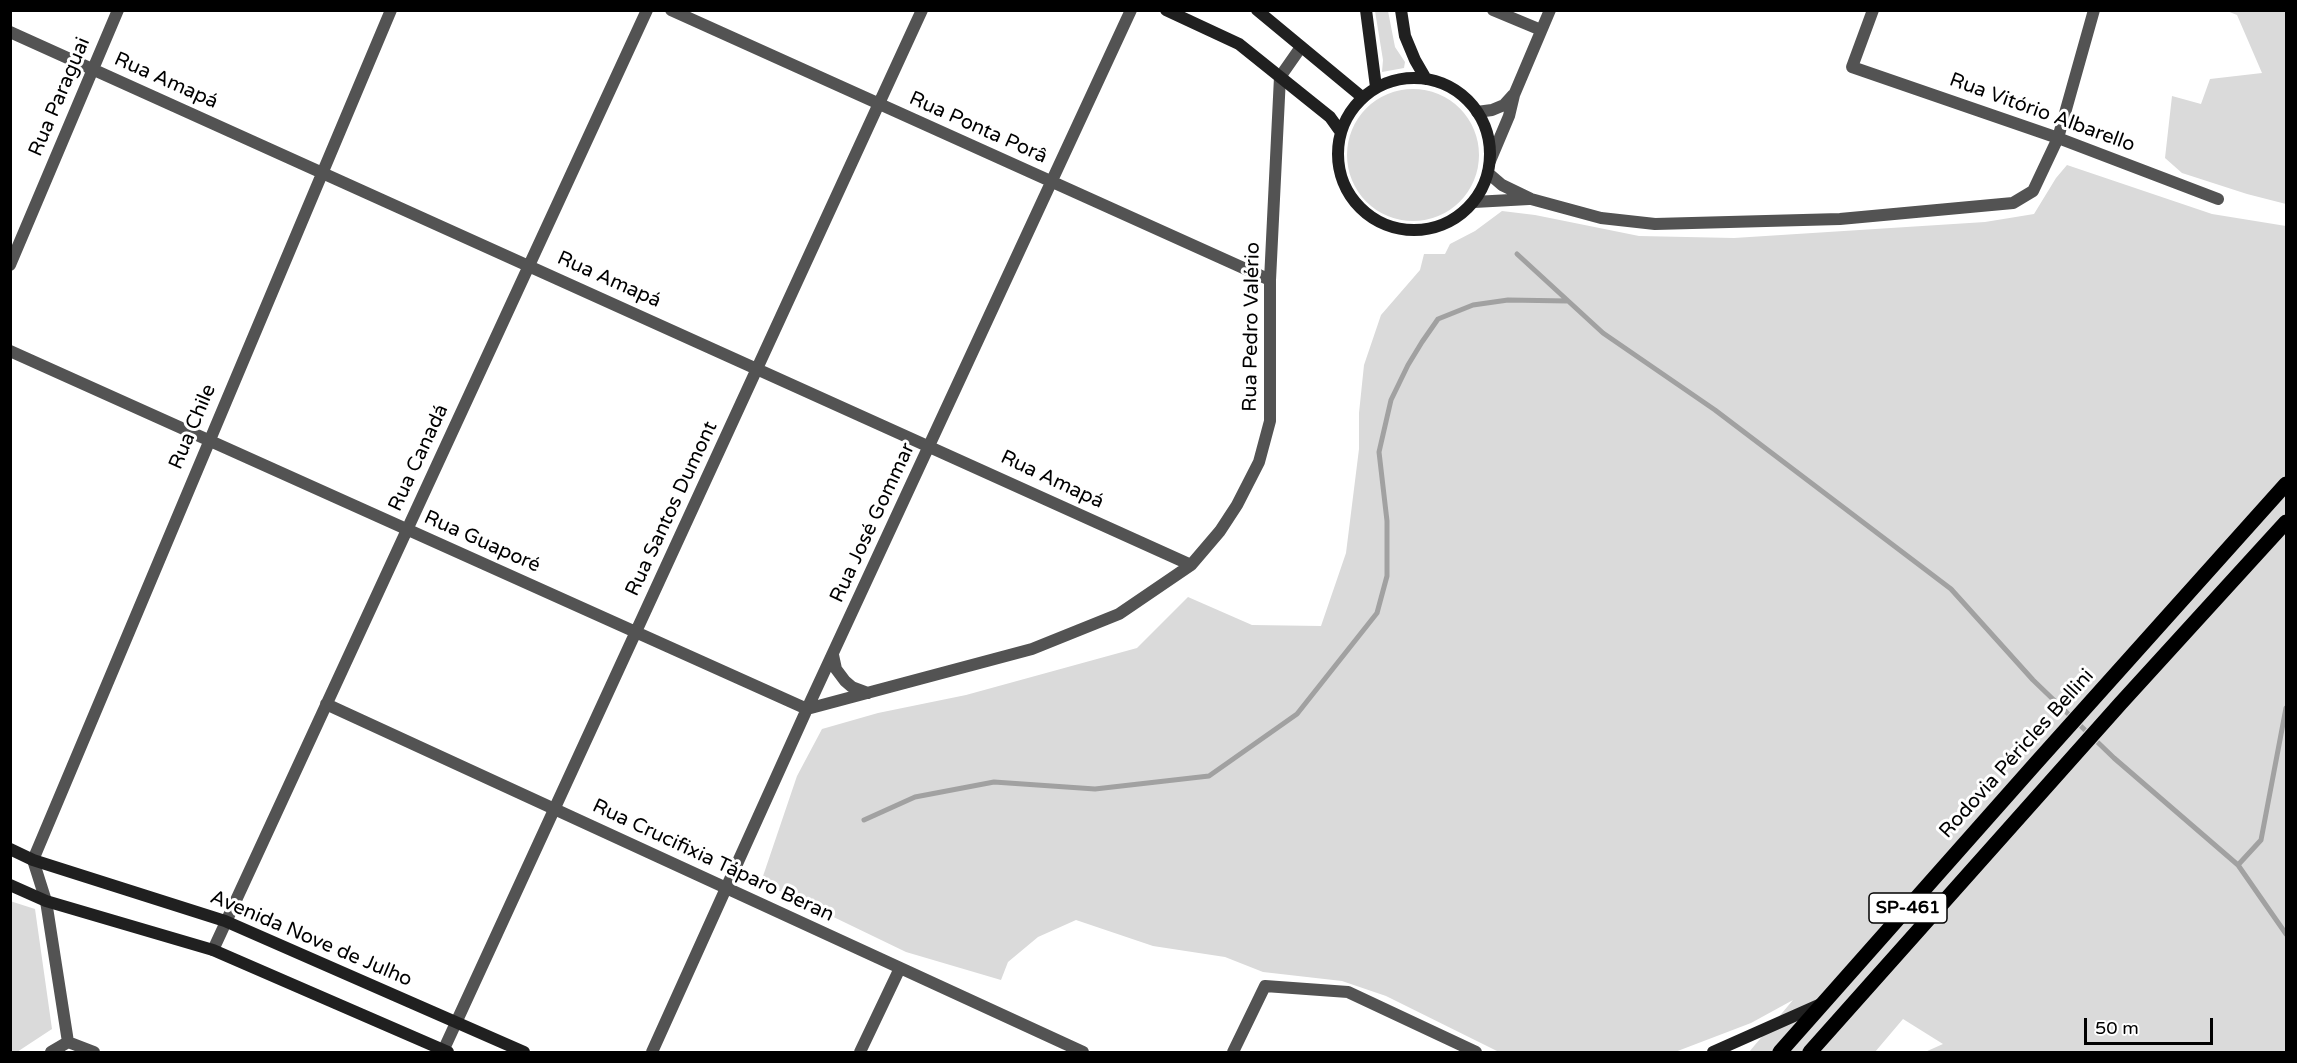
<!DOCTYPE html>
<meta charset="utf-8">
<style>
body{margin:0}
#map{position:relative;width:2297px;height:1063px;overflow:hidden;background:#fff;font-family:"Varela Round",sans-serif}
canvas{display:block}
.frame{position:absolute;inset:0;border:12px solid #000;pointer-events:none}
.scale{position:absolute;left:2084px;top:1018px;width:129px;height:27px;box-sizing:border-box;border:3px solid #000;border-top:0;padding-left:8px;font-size:18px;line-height:21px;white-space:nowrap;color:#000;-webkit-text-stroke:4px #fff;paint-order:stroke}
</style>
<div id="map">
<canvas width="2297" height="1063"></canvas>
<div class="frame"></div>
<div class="scale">50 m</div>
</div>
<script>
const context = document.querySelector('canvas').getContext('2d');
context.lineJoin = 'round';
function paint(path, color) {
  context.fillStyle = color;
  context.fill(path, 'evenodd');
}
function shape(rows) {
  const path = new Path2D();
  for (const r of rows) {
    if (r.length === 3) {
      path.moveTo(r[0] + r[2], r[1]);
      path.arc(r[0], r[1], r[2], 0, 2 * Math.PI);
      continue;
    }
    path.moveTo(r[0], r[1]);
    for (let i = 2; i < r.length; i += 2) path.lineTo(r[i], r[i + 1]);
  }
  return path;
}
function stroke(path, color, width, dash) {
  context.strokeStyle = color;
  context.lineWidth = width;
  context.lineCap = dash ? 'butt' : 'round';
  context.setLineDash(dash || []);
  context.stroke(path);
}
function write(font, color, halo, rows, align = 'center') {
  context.font = font + ' "Varela Round",sans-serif';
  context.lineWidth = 6;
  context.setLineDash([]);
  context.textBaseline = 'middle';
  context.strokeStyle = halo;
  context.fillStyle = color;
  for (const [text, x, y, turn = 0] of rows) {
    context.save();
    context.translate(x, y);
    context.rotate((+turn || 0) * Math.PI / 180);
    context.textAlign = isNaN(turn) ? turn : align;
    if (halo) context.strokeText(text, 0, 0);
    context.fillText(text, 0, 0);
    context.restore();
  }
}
paint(shape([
 [1375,11,1388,11,1395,47,1405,62,1404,68,1382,72,1383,60],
 [2227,11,2286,11,2286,204,2247,194,2182,173,2165,158,2172,96,2201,104,2210,79,2262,73,2237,15],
 [1413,155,66],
 [2067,165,2212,214,2286,226,2286,1052,1925,1052,1943,1044,1903,1019,1875,1052,1749,1052,1793,1000,1751,1023,1675,1052,1499,1052,1386,996,1342,981,1263,972,1225,957,1153,946,1076,920,1038,937,1008,962,1001,980,906,952,761,882,797,776,822,729,878,713,966,695,1137,648,1188,597,1252,625,1321,626,1346,553,1359,449,1359,413,1364,365,1381,315,1420,270,1424,254,1445,254,1450,244,1475,231,1502,211,1535,215,1639,236,1734,238,1985,222,2034,214,2056,178],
 [10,901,35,909,52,1029,17,1052,10,1052]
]), '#dadada');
stroke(shape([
 [1517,254,1603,333,1715,410,1951,589,2033,680,2114,758,2238,865],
 [2286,708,2261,840,2238,865,2286,934],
 [864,820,915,797,994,782,1095,789,1209,776,1297,714,1377,613,1387,576,1387,521,1379,452,1391,400,1408,365,1422,342,1438,319,1473,305,1508,300,1568,301]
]), '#a1a1a1', 5);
const primary = shape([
 [1780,1052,2036,763,2286,484],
 [1810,1052,2120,704,2286,522]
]);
stroke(primary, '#dbdbdb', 17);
stroke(shape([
 [671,10,1270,280],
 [1493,10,1541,30],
 [1873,10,1852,67,2058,138,2218,199],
 [10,32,1191,565],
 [1477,112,1492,110,1504,105,1513,95],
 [1490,161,1509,116,1514,95,1550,10],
 [1488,173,1502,185,1531,199,1601,218,1655,224,1840,219,2013,203,2033,191,2058,138,2094,10],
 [1474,202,1529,199],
 [10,265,118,10],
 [10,351,807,709,1032,649,1119,614,1191,565,1220,531,1237,505,1259,462,1270,421,1270,280,1280,77,1301,47],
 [833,655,836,669,845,681,852,687,868,693],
 [326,704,1083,1052],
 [213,950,647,10],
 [68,1042,94,1052],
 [443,1051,922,10],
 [51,1052,68,1042,46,901,33,860,391,10],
 [652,1052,807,709,1131,10],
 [860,1052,900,968],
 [1233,1052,1265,986,1348,992,1476,1052]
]), '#535353', 12);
stroke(shape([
 [1166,10,1239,44,1330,117,1340,131],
 [1257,10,1362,97],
 [1366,10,1376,87],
 [1401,10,1405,36,1415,60,1426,79],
 [1414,154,76],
 [10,849,33,860,225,921,524,1052],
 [10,885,46,901,213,950,448,1052],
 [1713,1052,1821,1004]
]), '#202020', 12);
stroke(primary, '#000', 15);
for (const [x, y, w] of [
 [1908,908,78]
]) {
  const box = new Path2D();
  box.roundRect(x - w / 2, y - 15, w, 30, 4.5);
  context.fillStyle = '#fff';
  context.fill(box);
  stroke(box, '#000', 1.5);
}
write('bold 18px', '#000', null, [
 ["SP-461",1908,908]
]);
write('20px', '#000', '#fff', [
 ["Rua Amapá",166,81,24],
 ["Rua Paraguai",60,97,-67],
 ["Rua Vitório Albarello",2042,113,20],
 ["Rua Ponta Porâ",978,128,24],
 ["Rua Amapá",609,280,24],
 ["Rua Pedro Valério",1252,327,-89],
 ["Rua Chile",193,427,-67],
 ["Rua Canadá",419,458,-65],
 ["Rua Amapá",1052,480,25],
 ["Rua Santos Dumont",672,509,-65],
 ["Rua José Gommar",873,523,-65],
 ["Rua Guaporé",482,542,24],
 ["Rodovia Péricles Bellini",2017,754,-48],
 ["Rua Crucifixia Táparo Beran",713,861,25],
 ["Avenida Nove de Julho",311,939,23]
]);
</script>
